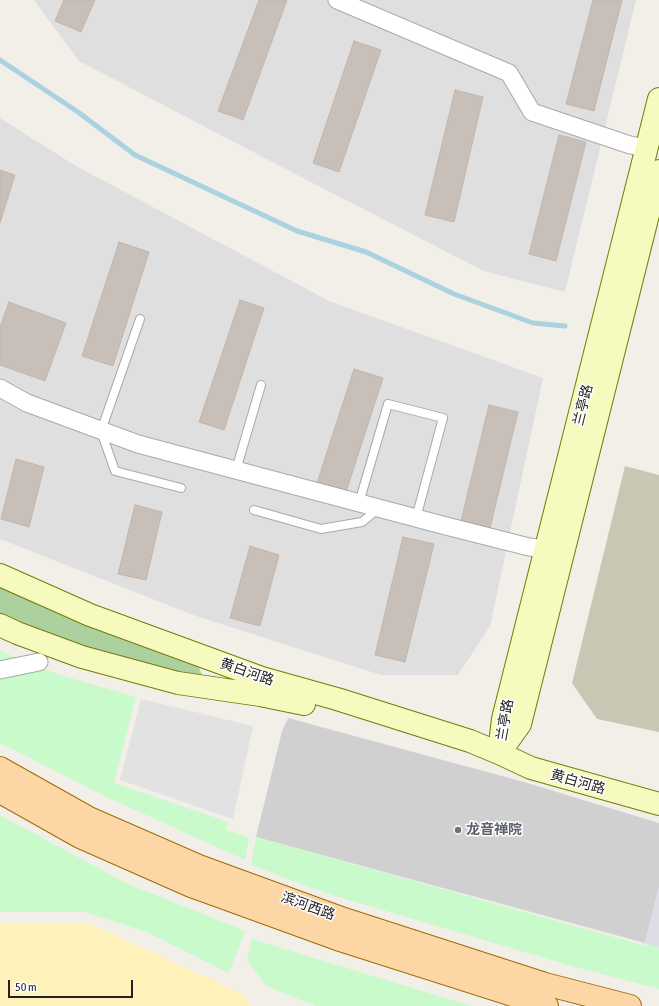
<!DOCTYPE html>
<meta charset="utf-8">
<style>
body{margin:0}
#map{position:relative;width:659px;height:1006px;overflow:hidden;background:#f2efe9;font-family:"Asap Condensed",sans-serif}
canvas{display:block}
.scale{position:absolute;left:8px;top:980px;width:125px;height:18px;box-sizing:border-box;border:2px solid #222;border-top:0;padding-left:5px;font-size:12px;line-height:14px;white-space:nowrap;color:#222;-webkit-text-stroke:3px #fff;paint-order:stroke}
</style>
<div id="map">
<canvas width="659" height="1006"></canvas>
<div class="scale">50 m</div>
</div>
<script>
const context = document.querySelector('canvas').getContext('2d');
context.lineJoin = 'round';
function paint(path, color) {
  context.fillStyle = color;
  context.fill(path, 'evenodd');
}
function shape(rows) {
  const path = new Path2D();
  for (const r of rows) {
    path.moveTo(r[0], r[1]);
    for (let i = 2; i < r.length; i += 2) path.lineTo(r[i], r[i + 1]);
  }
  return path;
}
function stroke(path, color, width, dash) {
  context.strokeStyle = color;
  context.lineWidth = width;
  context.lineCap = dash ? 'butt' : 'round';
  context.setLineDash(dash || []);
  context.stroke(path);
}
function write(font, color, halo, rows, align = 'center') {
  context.font = font + ' "Asap Condensed","Noto Sans SC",sans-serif';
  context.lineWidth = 3;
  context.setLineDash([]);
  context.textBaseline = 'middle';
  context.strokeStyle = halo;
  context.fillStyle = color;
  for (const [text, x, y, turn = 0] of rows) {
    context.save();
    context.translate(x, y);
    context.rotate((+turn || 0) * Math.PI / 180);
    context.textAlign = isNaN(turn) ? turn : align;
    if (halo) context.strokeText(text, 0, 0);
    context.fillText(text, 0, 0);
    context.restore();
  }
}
paint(shape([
 [34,0,636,0,565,292,484,271,303,178,79,61],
 [0,118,76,166,329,301,543,378,490,626,458,675,381,675,196,616,0,539]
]), '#e0dfdf');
paint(shape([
 [288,718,524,782,659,823,659,887,645,943,256,837,282,731]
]), '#d0d0d0');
paint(shape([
 [625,466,659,475,659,732,597,719,572,683]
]), '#c7c7b4');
paint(shape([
 [0,582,198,665,204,680,161,672,0,619]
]), '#add19e');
paint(shape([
 [0,923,88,923,243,994,251,1006,0,1006]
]), '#fff1ba');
paint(shape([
 [0,651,57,674,136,697,114,783,228,822,226,830,249,837,245,860,111,799,0,743],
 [0,815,128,884,245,931,229,973,147,932,85,912,0,912],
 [256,837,646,946,659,894,659,989,575,967,325,893,251,865],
 [252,939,471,1006,316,1006,266,986,247,960]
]), '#c8facc');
paint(shape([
 [141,699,253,726,233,819,120,780]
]), '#e2e2e2');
paint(shape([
 [659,887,659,947,645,943]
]), '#dddde8');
stroke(shape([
 [0,60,78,112,135,155,297,231,366,252,454,294,533,323,565,326]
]), '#aad3df', 5);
const building = shape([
 [64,0,95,0,81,32,55,21,64,0],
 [259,0,287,0,243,120,218,111,259,0],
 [593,0,622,0,594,111,566,104,593,0],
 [354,41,381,50,339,172,313,163,354,41],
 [455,90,483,97,454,222,425,215,455,90],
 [559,135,586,142,556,261,529,254,559,135],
 [0,170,15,175,0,223,0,170],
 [119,242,149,252,113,366,82,356,119,242],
 [240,300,264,308,224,430,199,422,240,300],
 [9,302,66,323,45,381,0,365,0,327,9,302],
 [354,369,383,378,345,495,316,486,354,369],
 [489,405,518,412,490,528,461,521,489,405],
 [16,459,44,467,29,527,1,519,16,459],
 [135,505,162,512,146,580,118,574,135,505],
 [403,537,434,544,405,662,375,655,403,537],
 [250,546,279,555,260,626,230,618,250,546]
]);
paint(building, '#c7bfb8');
stroke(building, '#c4b6ab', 1);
const lane = shape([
 [140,319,101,431,115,471,181,488],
 [236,470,261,385],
 [359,503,388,404,443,418,416,518],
 [254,510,321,529,362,522,379,508]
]);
const street = shape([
 [337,0,509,73,532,112,630,145,647,148],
 [0,388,27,403,138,444,446,526,529,547,546,549],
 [0,670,39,662]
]);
const secondary = shape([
 [0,575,90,615,262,678,337,699,470,741,499,753,531,768,659,804],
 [0,625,17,633,82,657,178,683,260,695,304,704],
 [500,752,520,724,659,171],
 [499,753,503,719,659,99]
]);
const primary = shape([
 [0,768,89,818,199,866,344,919,545,984,630,1006],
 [0,792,80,837,191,886,337,939,547,1006]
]);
stroke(lane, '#a9a9a9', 10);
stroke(street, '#a9a9a9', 19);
stroke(secondary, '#707d05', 24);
stroke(primary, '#a06b00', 24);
stroke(lane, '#fff', 8);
stroke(street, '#fff', 17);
stroke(secondary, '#f7fabf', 22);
stroke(primary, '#fcd6a4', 22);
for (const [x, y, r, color] of [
 [458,830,4,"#6b7280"]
]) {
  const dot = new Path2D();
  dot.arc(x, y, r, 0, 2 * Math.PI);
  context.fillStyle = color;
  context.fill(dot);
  stroke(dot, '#fff', 1.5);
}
write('14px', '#222', '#fff', [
 ["兰亭路",583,405,-76],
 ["黄白河路",247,672,19],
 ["兰亭路",505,720,-80],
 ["黄白河路",578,782,16],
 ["滨河西路",308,906,20]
]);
write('bold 14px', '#5b616d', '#fff', [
 ["龙音禅院",466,830]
], 'left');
</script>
